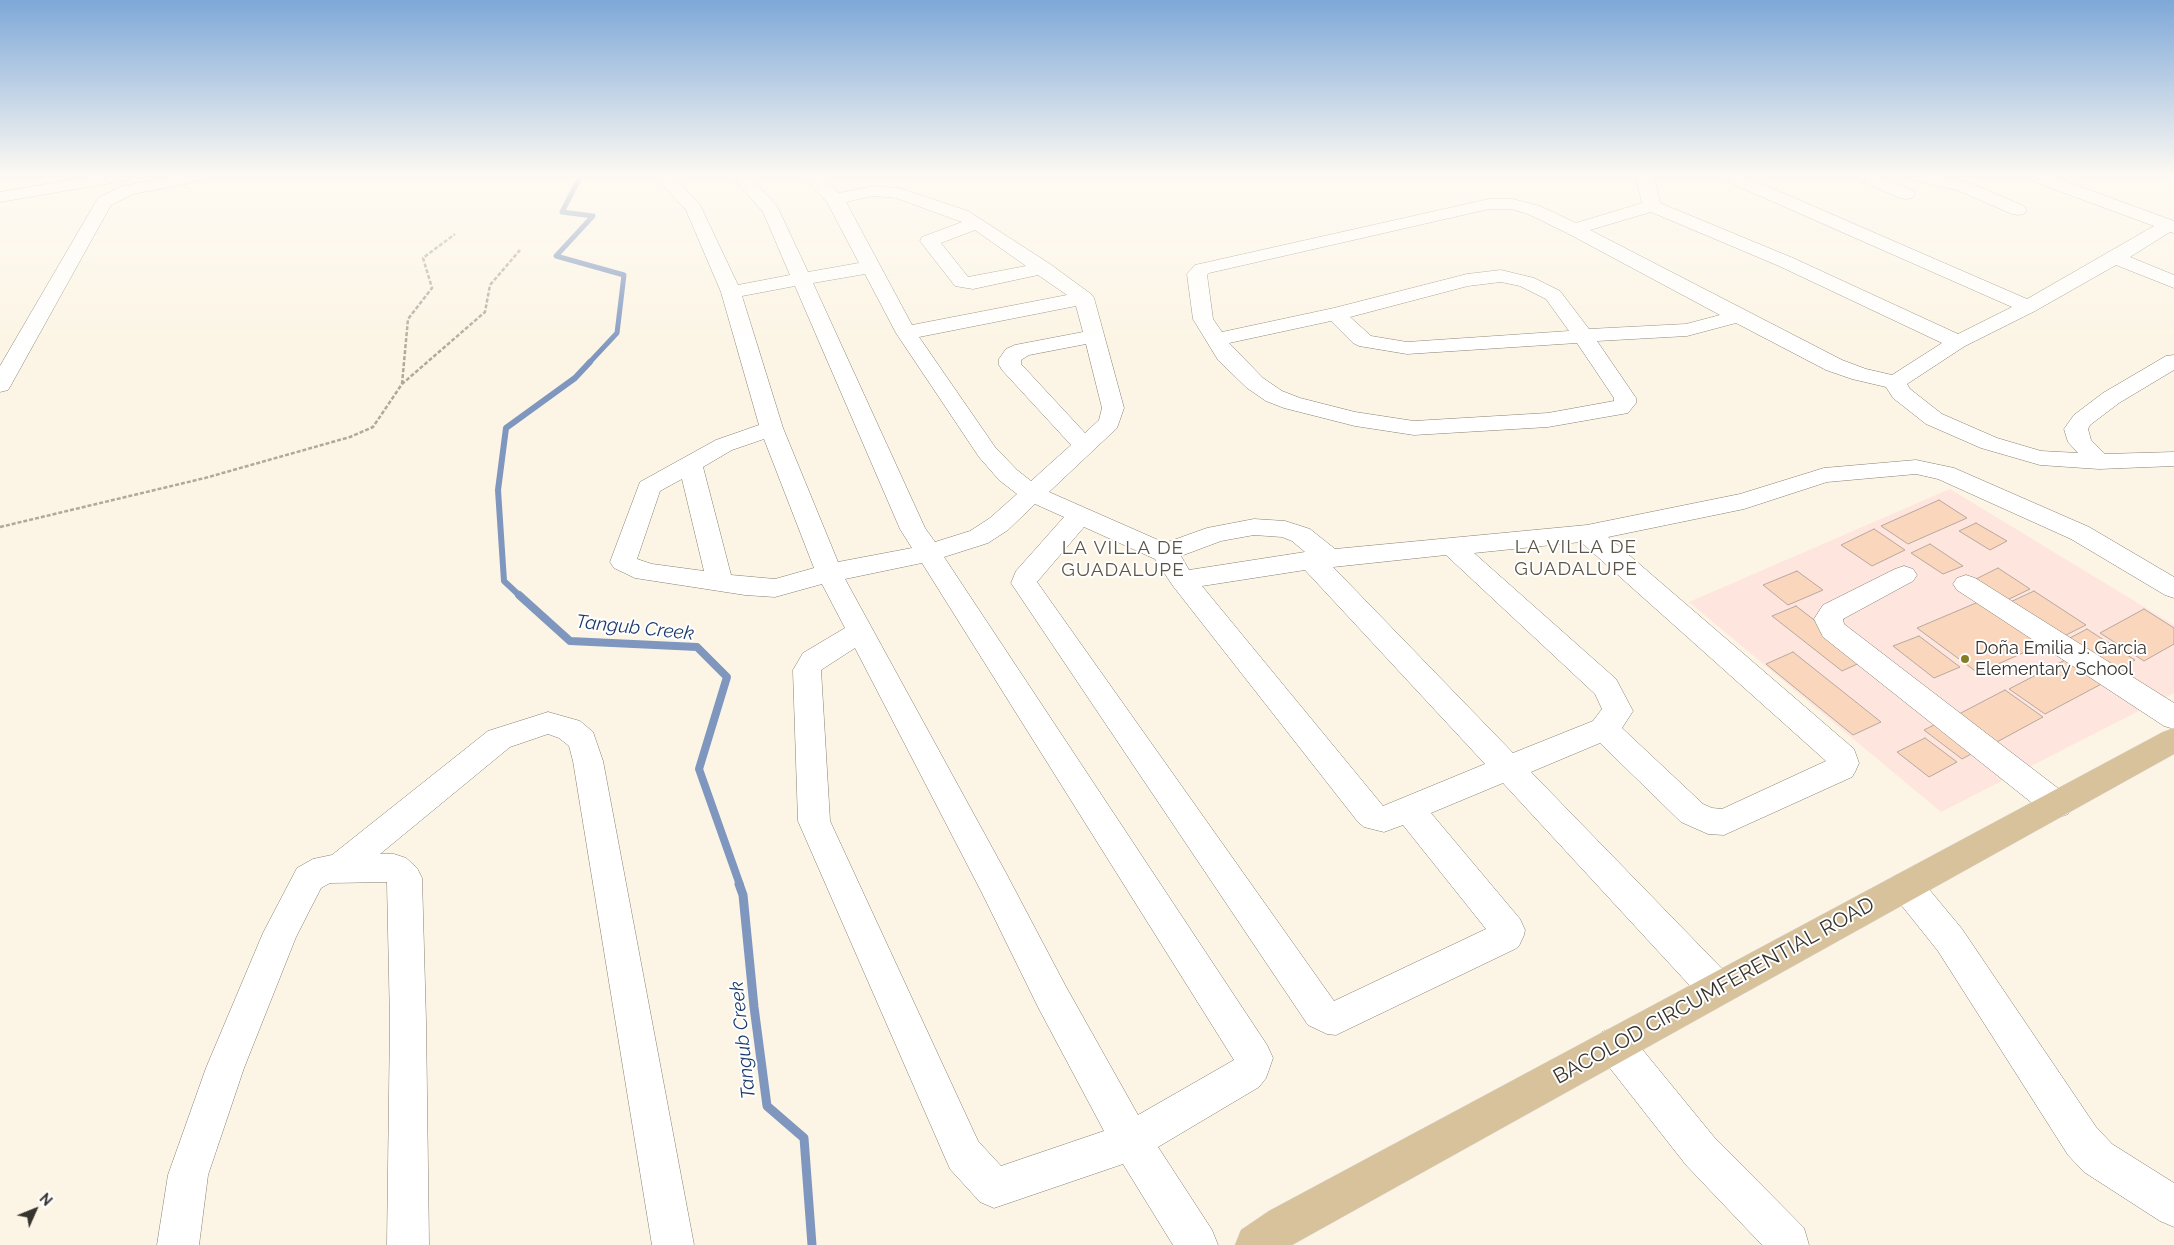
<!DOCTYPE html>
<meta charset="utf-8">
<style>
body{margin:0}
#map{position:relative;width:2174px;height:1245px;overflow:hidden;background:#fcf5e5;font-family:Raleway,sans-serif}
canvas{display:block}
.north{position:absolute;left:10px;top:1185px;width:50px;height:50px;-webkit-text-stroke:4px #fff;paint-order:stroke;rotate:46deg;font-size:14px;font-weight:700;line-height:20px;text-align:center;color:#37342e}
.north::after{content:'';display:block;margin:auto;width:18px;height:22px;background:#37342e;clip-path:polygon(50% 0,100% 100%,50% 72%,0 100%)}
</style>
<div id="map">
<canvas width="2174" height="1245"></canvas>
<div class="north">N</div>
</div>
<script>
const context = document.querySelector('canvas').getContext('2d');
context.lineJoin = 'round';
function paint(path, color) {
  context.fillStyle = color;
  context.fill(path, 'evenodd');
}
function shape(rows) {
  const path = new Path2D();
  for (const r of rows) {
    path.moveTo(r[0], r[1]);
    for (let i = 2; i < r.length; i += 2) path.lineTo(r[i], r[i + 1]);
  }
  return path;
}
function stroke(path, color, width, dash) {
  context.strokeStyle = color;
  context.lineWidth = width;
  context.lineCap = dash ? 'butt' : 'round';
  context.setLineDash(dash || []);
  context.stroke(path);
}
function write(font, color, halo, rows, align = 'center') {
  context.font = font + ' Raleway,sans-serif';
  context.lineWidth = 4;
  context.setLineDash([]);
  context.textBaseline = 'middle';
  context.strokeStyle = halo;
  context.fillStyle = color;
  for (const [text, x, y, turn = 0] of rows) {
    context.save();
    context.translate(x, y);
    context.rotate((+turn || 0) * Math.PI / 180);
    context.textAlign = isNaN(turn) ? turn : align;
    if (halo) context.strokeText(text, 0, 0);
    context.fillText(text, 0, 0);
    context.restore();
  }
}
paint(shape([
 [1950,489,2174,625,2174,693,1941,812,1689,602]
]), '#fee5dd');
stroke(shape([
 [580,177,562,212,593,216,556,256,624,275,617,333,588,364]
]), '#7f97bf', 5);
stroke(shape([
 [520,596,504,581,498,490,506,428,575,378,590,362]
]), '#7f97bf', 6);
stroke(shape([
 [519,595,570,641,697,647,727,677,699,769,740,885]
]), '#7f97bf', 8);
stroke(shape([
 [739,884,743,895,754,1007,767,1106,804,1138,812,1245]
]), '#7f97bf', 9);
const building = shape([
 [1939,500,1967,518,1908,544,1881,526,1939,500],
 [1976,523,2007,541,1990,550,1959,531,1976,523],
 [1874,529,1905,550,1872,566,1841,545,1874,529],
 [1930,544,1963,566,1943,574,1911,553,1930,544],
 [1998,568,2030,589,2005,601,1974,580,1998,568],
 [1797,571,1823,590,1788,605,1763,585,1797,571],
 [2034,591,2086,625,2058,639,2006,604,2034,591],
 [1983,600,2045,643,1978,673,1917,628,1983,600],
 [1796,606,1866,660,1842,671,1772,616,1796,606],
 [2144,609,2174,628,2174,644,2144,661,2100,633,2144,609],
 [2087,629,2135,660,2112,673,2064,641,2087,629],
 [1919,636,1960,667,1934,678,1893,646,1919,636],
 [1793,652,1881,722,1853,735,1766,664,1793,652],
 [2071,657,2107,681,2045,714,2009,689,2071,657],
 [2005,690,2043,717,1995,743,1957,715,2005,690],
 [1944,720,1982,748,1962,759,1924,730,1944,720],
 [1925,738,1957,762,1929,777,1897,752,1925,738]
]);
paint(building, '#fad6bd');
stroke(building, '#b7a99f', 1);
const minor = shape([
 [88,177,126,177,123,181,117,182,0,202,0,192,88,177],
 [170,177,205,177,202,181,196,182,133,194,111,205,11,385,8,390,0,392,0,366,98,198,122,186,170,177],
 [655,177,674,177,700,205,738,285,790,275,763,212,732,177,750,177,777,206,808,272,859,263,827,202,803,177,822,177,839,193,873,186,899,188,968,211,1050,264,1091,294,1094,298,1124,408,1117,428,1049,492,1165,543,1207,528,1254,519,1285,521,1310,529,1335,549,1587,525,1740,494,1824,468,1916,460,1954,468,2089,527,2174,577,2174,598,2165,595,2071,539,1938,479,1916,474,1827,482,1744,509,1608,537,1854,749,1859,763,1855,772,1852,777,1724,835,1708,834,1681,822,1600,743,1531,772,1730,977,1735,989,1730,1001,1717,1006,1704,1001,1503,783,1431,813,1520,919,1525,930,1524,935,1519,946,1515,949,1336,1035,1327,1034,1308,1025,1011,583,1016,571,1064,517,1035,504,1008,530,988,543,944,557,1267,1045,1273,1058,1266,1078,1259,1087,1158,1147,1212,1230,1218,1245,1173,1245,1123,1164,994,1208,980,1202,950,1169,798,821,793,670,803,653,845,628,822,584,775,597,745,595,635,578,614,568,610,562,640,482,716,440,759,425,721,292,686,210,655,177],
 [873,196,896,198,962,222,922,237,920,241,955,286,973,289,1038,275,1067,295,912,325,846,202,873,196],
 [975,230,1026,266,968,277,941,243,975,230],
 [865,274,896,333,979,457,999,480,1017,494,990,518,970,531,935,542,925,528,813,283,865,274],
 [795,286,900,529,912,548,838,562,783,428,742,296,795,286],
 [1076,306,1083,332,1015,345,1006,349,999,359,999,365,1002,370,1071,445,1031,481,1017,470,995,447,919,337,1076,306],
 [1086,344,1102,408,1099,420,1085,433,1021,364,1021,360,1029,355,1086,344],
 [764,439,814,568,775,579,731,575,703,467,732,450,764,439],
 [682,479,704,571,652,564,637,559,660,491,682,479],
 [1084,527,1155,559,1173,586,1358,822,1364,827,1384,832,1403,825,1486,929,1334,1001,1037,582,1084,527],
 [1254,535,1282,537,1292,541,1305,552,1189,570,1181,556,1221,541,1254,535],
 [1581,542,1826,761,1722,809,1712,808,1703,804,1622,728,1633,711,1616,679,1474,553,1581,542],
 [1446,555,1595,694,1602,709,1593,721,1513,753,1333,567,1446,555],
 [922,563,1234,1060,1138,1115,1065,985,1006,873,845,579,922,563],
 [1305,570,1485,764,1383,806,1202,586,1305,570],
 [855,648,982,893,1039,1009,1104,1131,1001,1166,978,1141,830,821,821,670,855,648],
 [1636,177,1654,177,1660,203,1793,258,1958,334,2012,307,1726,181,1723,177,1746,177,2027,299,2154,226,2032,181,2029,177,2054,177,2174,221,2174,233,2170,232,2130,257,2174,275,2174,288,2116,265,2035,311,1965,346,1907,384,1910,389,1942,414,1997,438,2041,451,2078,453,2068,442,2064,429,2074,415,2103,393,2166,356,2174,355,2174,370,2119,403,2090,425,2088,429,2091,440,2105,454,2174,452,2174,466,2099,469,2040,465,1981,448,1926,424,1893,398,1886,387,1852,379,1826,370,1736,323,1687,336,1597,341,1636,398,1636,403,1628,413,1548,427,1414,435,1355,426,1284,408,1266,401,1247,388,1218,360,1193,319,1187,274,1195,265,1489,199,1512,199,1540,206,1576,223,1642,203,1636,177],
 [1489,209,1511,209,1528,214,1567,233,1720,315,1686,324,1589,329,1560,291,1534,278,1501,270,1467,274,1334,308,1222,332,1213,319,1207,275,1209,273,1489,209],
 [1651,212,1779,266,1942,343,1892,375,1866,369,1842,360,1590,230,1651,212],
 [1501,282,1520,286,1546,299,1569,331,1407,342,1371,336,1350,317,1468,286,1501,282],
 [1331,321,1353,343,1359,346,1407,354,1577,343,1614,398,1614,401,1548,413,1414,421,1355,412,1300,398,1282,391,1263,378,1229,343,1331,321],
 [1857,177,1880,177,1912,190,1915,194,1912,198,1906,199,1900,198,1860,181,1857,177],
 [1912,177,1944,177,1968,182,2024,206,2027,210,2024,214,2018,215,2012,214,1957,190,1915,181,1912,177],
 [1904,566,1913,569,1917,575,1913,581,1843,619,1844,624,2068,796,2073,805,2068,814,2057,818,2046,814,1823,637,1814,619,1823,605,1895,569,1904,566],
 [1966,575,1975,578,2174,703,2174,729,2164,726,1957,590,1953,584,1957,578,1966,575],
 [548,712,580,721,593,732,603,761,694,1245,652,1245,573,761,569,746,559,738,548,734,510,747,380,854,394,854,406,858,417,868,422,878,426,1022,429,1245,387,1245,390,1022,387,882,330,883,321,888,296,937,244,1068,208,1175,199,1245,157,1245,168,1175,206,1068,263,933,297,868,313,859,332,855,488,731,548,712],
 [1906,872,1918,876,1962,929,2096,1127,2112,1144,2174,1183,2174,1227,2160,1221,2084,1172,2068,1155,1938,951,1894,896,1889,886,1894,876,1906,872],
 [1615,1027,1628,1032,1714,1137,1804,1228,1809,1245,1762,1245,1686,1165,1602,1058,1596,1045,1602,1032,1615,1027]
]);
const major = shape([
 [2174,728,2174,754,1292,1245,1235,1245,1241,1230,1269,1211,2163,732,2174,728]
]);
stroke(minor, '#878073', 1);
stroke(major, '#dbdad9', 1);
stroke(shape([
 [402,384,408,319,432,288,423,258,455,234],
 [0,527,205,478,350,437,373,427,402,384,485,312,490,285,520,250]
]), '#afa99d', 2.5, [4, 2]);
paint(minor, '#fff');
paint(major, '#d7c29b');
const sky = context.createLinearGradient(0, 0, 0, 351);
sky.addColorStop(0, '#7ea8d8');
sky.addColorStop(0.5, '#fefaf3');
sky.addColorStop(1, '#fefaf300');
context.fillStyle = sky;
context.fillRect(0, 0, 2174, 351);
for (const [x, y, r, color] of [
 [1965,659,5,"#857e25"]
]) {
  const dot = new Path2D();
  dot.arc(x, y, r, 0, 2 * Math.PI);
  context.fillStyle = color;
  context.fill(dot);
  stroke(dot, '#fff', 2);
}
write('18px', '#37342e', '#fff', [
 ["Doña Emilia J. Garcia",1975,649],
 ["Elementary School",1975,670]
], 'left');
context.letterSpacing = '1px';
write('19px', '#5b5448', '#fff', [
 ["LA VILLA DE",1576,547],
 ["GUADALUPE",1576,569],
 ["LA VILLA DE",1123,548],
 ["GUADALUPE",1123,570]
]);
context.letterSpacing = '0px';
write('italic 19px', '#1c3a6d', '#fff', [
 ["Tangub Creek",635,628,6],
 ["Tangub Creek",743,1040,-96]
]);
write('21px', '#37342e', '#fff', [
 ["BACOLOD CIRCUMFERENTIAL ROAD",1714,991,-29]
]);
</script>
